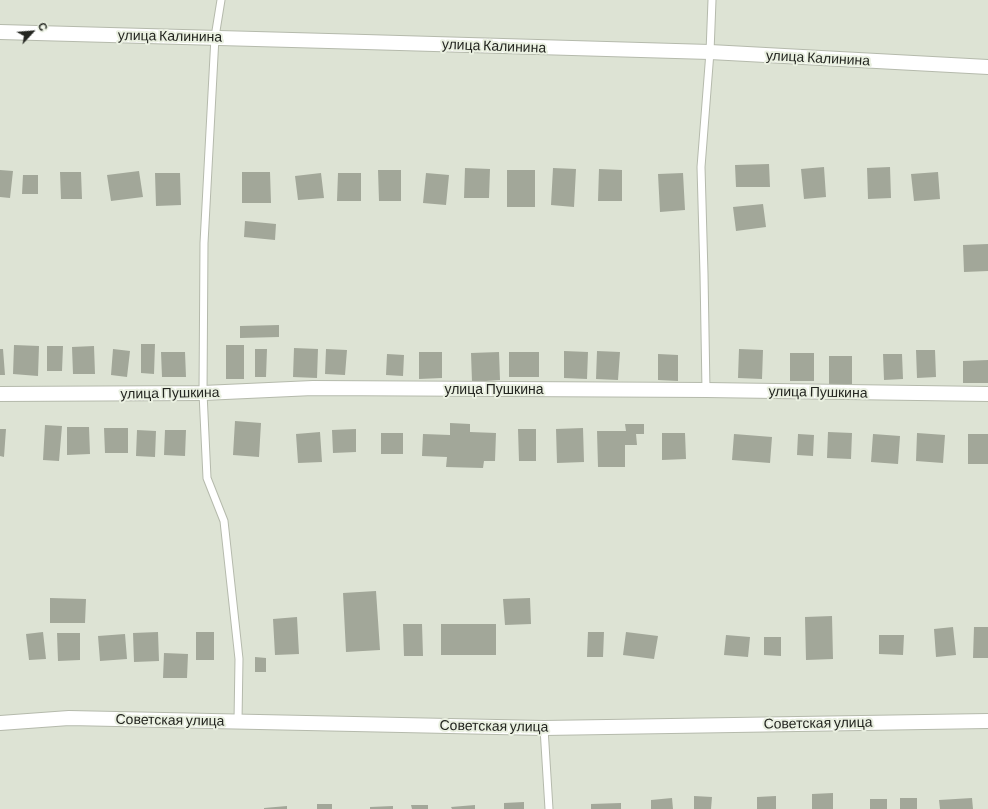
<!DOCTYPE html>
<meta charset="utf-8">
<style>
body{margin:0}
#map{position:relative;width:988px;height:809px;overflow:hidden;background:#dde3d4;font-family:Barlow,sans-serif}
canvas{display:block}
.north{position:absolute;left:12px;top:12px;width:40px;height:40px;-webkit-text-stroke:3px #eaf0e1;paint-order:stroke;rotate:64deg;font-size:11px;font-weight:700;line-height:16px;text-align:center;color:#242621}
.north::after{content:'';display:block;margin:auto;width:14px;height:18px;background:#242621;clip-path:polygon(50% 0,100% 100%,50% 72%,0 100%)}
</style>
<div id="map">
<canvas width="988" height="809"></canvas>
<div class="north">С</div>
</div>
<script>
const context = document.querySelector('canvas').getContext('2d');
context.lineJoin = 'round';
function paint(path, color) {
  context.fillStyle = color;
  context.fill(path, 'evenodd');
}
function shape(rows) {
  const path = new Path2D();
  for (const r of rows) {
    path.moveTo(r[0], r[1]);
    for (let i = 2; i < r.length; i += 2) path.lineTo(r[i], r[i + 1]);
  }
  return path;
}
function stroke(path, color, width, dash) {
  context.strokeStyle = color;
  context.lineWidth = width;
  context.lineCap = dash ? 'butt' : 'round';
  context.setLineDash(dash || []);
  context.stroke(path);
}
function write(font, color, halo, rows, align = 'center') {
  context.font = font + ' Barlow,sans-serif';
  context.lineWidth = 4;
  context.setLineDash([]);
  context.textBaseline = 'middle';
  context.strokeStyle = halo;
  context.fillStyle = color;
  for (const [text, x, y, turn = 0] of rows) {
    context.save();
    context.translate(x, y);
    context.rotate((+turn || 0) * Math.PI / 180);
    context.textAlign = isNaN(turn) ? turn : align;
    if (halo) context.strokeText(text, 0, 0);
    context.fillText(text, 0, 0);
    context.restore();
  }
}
paint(shape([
 [769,164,770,187,736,187,735,165],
 [824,167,826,197,804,199,801,169],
 [890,167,891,198,868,199,867,168],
 [465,168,490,169,489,198,464,198],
 [553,168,576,169,574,207,551,205],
 [599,169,622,170,622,201,598,201],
 [0,170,13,171,10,198,0,197],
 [378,170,401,170,401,201,379,201],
 [507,170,535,170,535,207,507,207],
 [139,171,143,197,111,201,107,175],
 [60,172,81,172,82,199,61,199],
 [242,172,270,172,271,203,242,203],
 [938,172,940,199,914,201,911,174],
 [155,173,180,173,181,205,156,206],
 [321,173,324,198,298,200,295,176],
 [338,173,361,173,361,201,337,201],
 [426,173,449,175,446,205,423,203],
 [683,173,685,210,660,212,658,174],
 [23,175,38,175,38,194,22,194],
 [763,204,766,227,736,231,733,207],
 [245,221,276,224,275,240,244,237],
 [988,244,988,271,964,272,963,245],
 [279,325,279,337,240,338,240,326],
 [141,344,155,344,154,374,141,373],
 [14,345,39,346,38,376,13,374],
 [226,345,244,345,244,379,226,379],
 [47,346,63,346,62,371,47,371],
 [94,346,95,374,73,374,72,347],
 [294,348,318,349,317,378,293,377],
 [0,349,3,349,5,375,0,375],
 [113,349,130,351,127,377,111,375],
 [255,349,267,349,266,377,255,377],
 [326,349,347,350,345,375,325,374],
 [739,349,763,350,762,379,738,378],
 [916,350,935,350,936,377,917,378],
 [564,351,588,352,587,379,564,378],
 [597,351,620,352,618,380,596,379],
 [161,352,185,352,186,377,162,377],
 [419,352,442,352,442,378,419,379],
 [499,352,500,380,472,382,471,353],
 [509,352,539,352,539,377,509,377],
 [790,353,814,353,814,381,790,381],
 [387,354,404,355,403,376,386,375],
 [658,354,678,355,678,381,658,380],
 [883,354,902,354,903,379,884,380],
 [829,356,852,356,852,384,829,384],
 [988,360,988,383,963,383,963,361],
 [235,421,261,423,259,457,233,455],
 [450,423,470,424,470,432,496,433,495,461,484,461,483,468,446,467,447,457,422,456,423,434,450,435],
 [625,424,644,424,644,434,636,434,637,445,625,445,625,467,598,467,597,431,626,431],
 [45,425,62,426,59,461,43,460],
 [67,427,89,427,90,454,67,455],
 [104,428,128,428,128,453,105,453],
 [583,428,584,462,557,463,556,429],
 [0,429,6,429,4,457,0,456],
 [356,429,356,452,333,453,332,430],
 [518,429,536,429,536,461,519,461],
 [137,430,156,431,155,457,136,456],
 [165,430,186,430,185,456,164,455],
 [320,432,322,462,298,463,296,434],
 [828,432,852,433,851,459,827,458],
 [381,433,403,433,403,454,381,454],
 [662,433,685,433,686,459,662,460],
 [917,433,945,435,943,463,916,461],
 [734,434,772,437,770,463,732,460],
 [798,434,814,435,813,456,797,455],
 [873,434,900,436,898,464,871,462],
 [968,434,988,434,988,464,968,464],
 [376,591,380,650,346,652,343,593],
 [50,598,86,599,85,623,50,623],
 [530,598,531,624,505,625,503,599],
 [832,616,833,659,806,660,805,617],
 [297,617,299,654,275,655,273,619],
 [403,624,422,624,423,656,404,656],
 [441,624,496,624,496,655,441,655],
 [953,627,956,655,936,657,934,629],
 [974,627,988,627,988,658,973,658],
 [43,632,46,659,29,660,26,634],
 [158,632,159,661,134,662,133,633],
 [196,632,214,632,214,660,196,660],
 [588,632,604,632,603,657,587,657],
 [626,632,658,636,654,659,623,655],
 [57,633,80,633,80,660,58,661],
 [125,634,127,659,100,661,98,636],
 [726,635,750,637,748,657,724,655],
 [879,635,904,635,903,655,879,654],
 [764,637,781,637,781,656,764,655],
 [164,653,188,654,187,678,163,678],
 [255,657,266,658,266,672,255,672],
 [833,793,833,809,812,809,812,794],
 [694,796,712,797,711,809,694,809],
 [776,796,776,809,757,809,757,797],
 [672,798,673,809,651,809,651,800],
 [900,798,917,798,917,809,900,809],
 [972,798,973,809,940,809,939,800],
 [870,799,887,799,887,809,870,809],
 [524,802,524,809,504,809,504,803],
 [621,803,621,809,591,809,591,804],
 [317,804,332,804,332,809,317,809],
 [411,805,428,805,428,809,412,809],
 [475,805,475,809,452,809,451,807],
 [287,806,287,809,264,809,264,808],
 [393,806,393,809,370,809,370,807]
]), '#a2a799');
const service = shape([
 [221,0,215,37,204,243,203,393,207,478,224,521,239,659,238,721],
 [706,390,704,274,701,167,710,52,712,0],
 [544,728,549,809]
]);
const minor = shape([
 [0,32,365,42,710,52,988,67],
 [0,394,203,393,313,388,706,390,988,394],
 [0,723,69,718,544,728,988,721]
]);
stroke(service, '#b5baac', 9);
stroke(minor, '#b5baac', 16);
stroke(service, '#fff', 7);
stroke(minor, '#fff', 14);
write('14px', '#242621', '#eaf0e1', [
 ["улица Калинина",170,36,1],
 ["улица Калинина",494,46,2],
 ["улица Калинина",818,58,3],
 ["улица Пушкина",494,389],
 ["улица Пушкина",818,392,1],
 ["улица Пушкина",170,393,-1],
 ["Советская улица",170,720,1],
 ["Советская улица",818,723,-1],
 ["Советская улица",494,726,1]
]);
</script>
